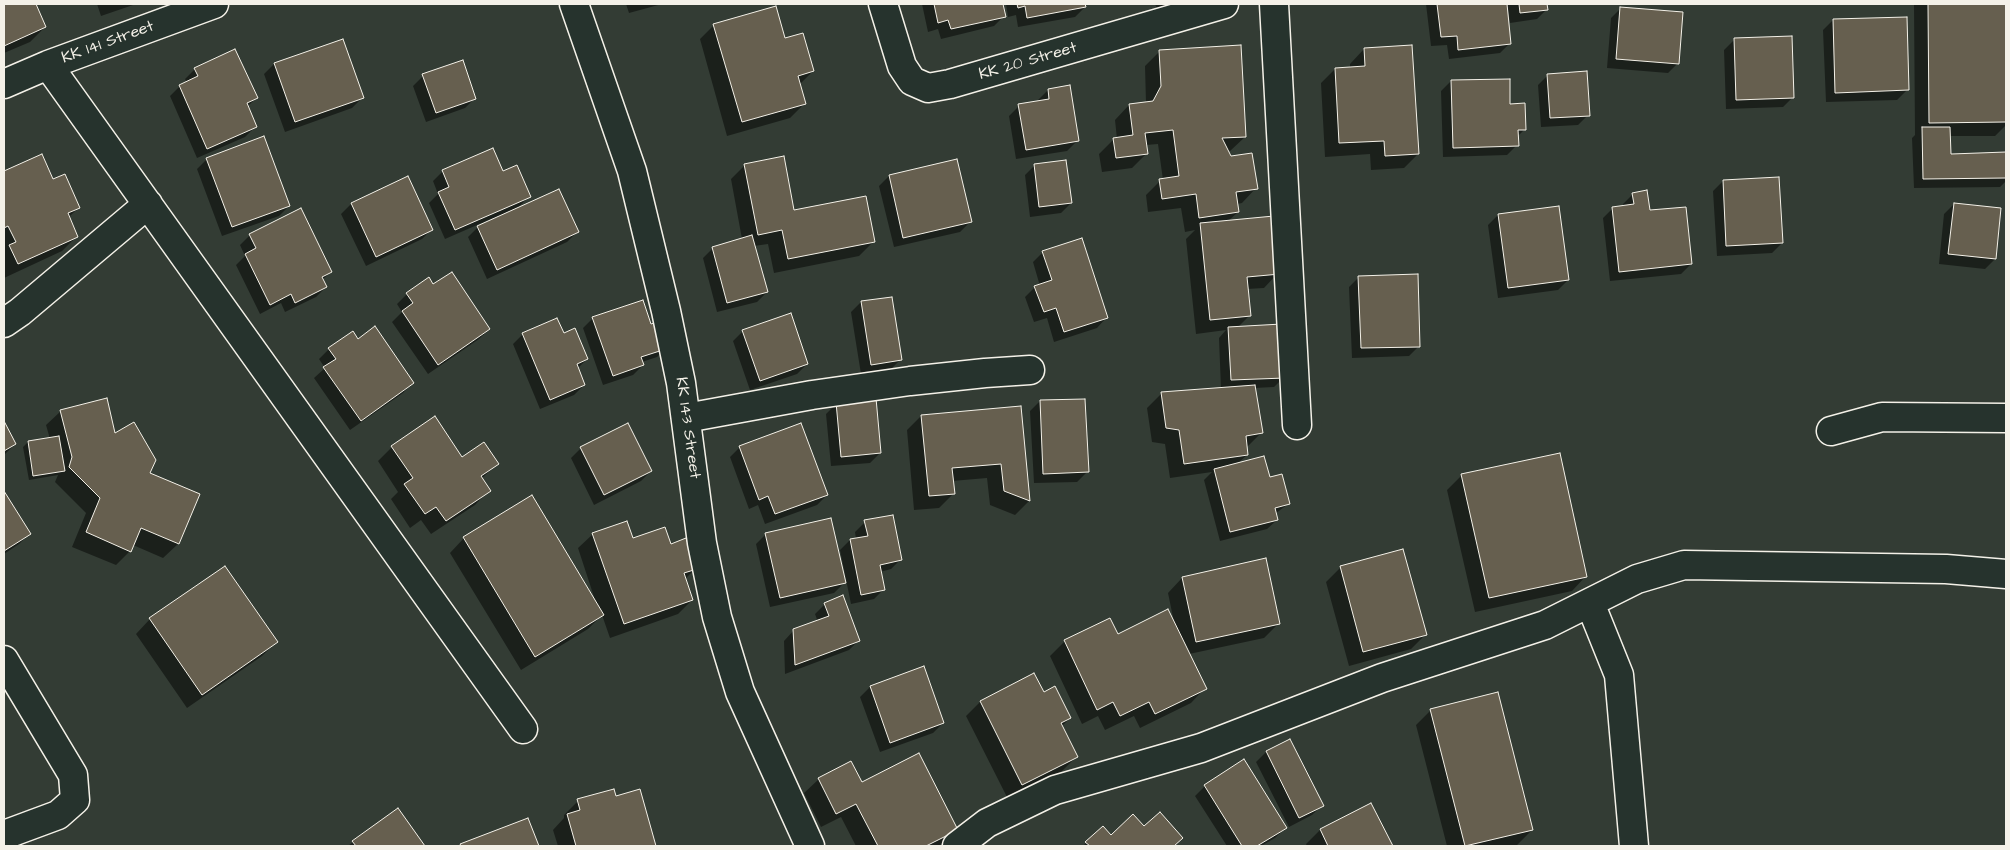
<!DOCTYPE html>
<style>
body{margin:0}
#map{position:relative;width:2010px;height:850px;overflow:hidden;background:#333c34;font-family:"Architects Daughter",sans-serif}
canvas{display:block}
.frame{position:absolute;inset:0;border:5px solid #f4f1e8;pointer-events:none}
</style>
<div id="map">
<canvas width="2010" height="850"></canvas>
<div class="frame"></div>
</div>
<script>
const context = document.querySelector('canvas').getContext('2d');
context.lineJoin = 'round';
function paint(path, color) {
  context.fillStyle = color;
  context.fill(path, 'evenodd');
}
function shape(rows) {
  const path = new Path2D();
  for (const r of rows) {
    path.moveTo(r[0], r[1]);
    for (let i = 2; i < r.length; i += 2) path.lineTo(r[i], r[i + 1]);
  }
  return path;
}
function stroke(path, color, width, dash) {
  context.strokeStyle = color;
  context.lineWidth = width;
  context.lineCap = dash ? 'butt' : 'round';
  context.setLineDash(dash || []);
  context.stroke(path);
}
function write(font, color, halo, rows, align = 'center') {
  context.font = font + ' "Architects Daughter",sans-serif';
  context.lineWidth = 4;
  context.setLineDash([]);
  context.textBaseline = 'middle';
  context.strokeStyle = halo;
  context.fillStyle = color;
  for (const [text, x, y, turn = 0] of rows) {
    context.save();
    context.translate(x, y);
    context.rotate((+turn || 0) * Math.PI / 180);
    context.textAlign = isNaN(turn) ? turn : align;
    if (halo) context.strokeText(text, 0, 0);
    context.fillText(text, 0, 0);
    context.restore();
  }
}
paint(shape([
 [4,4,35,4,45,27,30,42,4,53],
 [97,4,136,4,101,16],
 [626,4,662,4,629,13],
 [922,4,1001,4,1004,16,994,26,941,39,938,29,928,32],
 [1006,4,1084,4,1085,7,1075,17,1018,27,1016,15,1008,17],
 [1155,4,1223,4,1163,25],
 [1426,4,1546,4,1547,9,1537,19,1510,23,1508,9,1506,9,1510,43,1500,53,1449,59,1447,45,1431,46],
 [1916,4,2006,4,2006,125,1995,136,1949,136,1950,155,2006,154,2006,181,2000,187,1914,188,1912,138,1915,135,1914,5],
 [1621,8,1678,63,1668,73,1607,68,1611,18],
 [1833,20,1907,90,1897,100,1826,102,1823,30],
 [714,25,784,40,813,71,799,85,804,104,790,118,727,136,700,39],
 [1734,40,1793,97,1783,107,1726,109,1724,50],
 [1364,49,1418,154,1404,168,1371,170,1370,154,1325,157,1321,83,1335,69,1350,68,1350,64],
 [1160,51,1245,137,1230,151,1228,151,1256,188,1242,203,1237,204,1238,212,1227,222,1278,273,1264,288,1247,289,1250,315,1237,328,1284,377,1274,387,1254,388,1261,433,1247,447,1247,455,1237,464,1269,479,1288,504,1275,514,1277,520,1267,529,1220,541,1204,480,1212,472,1170,478,1165,444,1152,442,1147,408,1161,394,1221,389,1219,338,1226,330,1196,334,1186,239,1195,230,1185,232,1181,208,1148,212,1146,195,1160,181,1163,180,1158,144,1146,145,1147,153,1132,168,1102,172,1099,154,1114,139,1117,139,1115,120,1129,105,1146,103,1145,66],
 [274,64,362,98,352,108,285,132,264,74],
 [195,69,256,98,247,107,255,127,245,137,197,158,170,96,180,86,187,83,185,79],
 [1548,75,1588,115,1578,125,1541,127,1538,85],
 [423,76,475,98,465,108,426,122,413,86],
 [1451,81,1509,105,1525,129,1517,137,1517,145,1507,155,1443,157,1441,91],
 [1048,90,1077,141,1067,151,1016,159,1009,116,1019,106,1039,102,1038,100],
 [41,156,53,181,79,207,68,218,77,236,62,251,4,278,4,173],
 [207,159,289,206,279,216,222,236,197,169],
 [745,165,793,211,873,242,859,256,774,273,768,244,754,246,767,292,757,302,717,312,703,258,713,248,742,239,731,179],
 [1035,165,1071,203,1061,213,1030,217,1025,175],
 [443,171,502,172,529,196,516,210,577,232,567,242,487,279,468,237,478,227,494,220,493,218,445,239,429,203,438,194,433,181],
 [889,176,970,222,960,232,894,247,879,186],
 [407,178,432,229,422,239,366,266,341,214,351,204],
 [1723,181,1782,243,1772,253,1717,256,1713,191],
 [1633,194,1691,264,1681,274,1610,281,1603,218,1613,208,1623,207,1623,204],
 [1954,204,1995,259,1985,269,1939,264,1944,214],
 [1498,215,1568,280,1558,290,1498,298,1488,225],
 [250,235,331,272,322,280,326,287,316,297,285,312,281,303,260,314,236,265,245,256,240,245],
 [1043,252,1106,318,1097,328,1054,342,1047,318,1034,322,1025,297,1035,287,1040,286,1033,262],
 [1359,277,1419,346,1409,356,1352,358,1349,287],
 [433,286,489,329,479,339,428,374,392,322,402,312,397,304,407,294],
 [861,302,900,360,890,370,861,374,851,312],
 [593,318,651,325,667,347,657,357,642,362,643,365,633,375,603,385,583,328],
 [743,331,807,364,797,374,750,390,733,341],
 [523,334,563,335,587,359,577,369,584,385,574,395,540,409,513,344],
 [358,340,412,383,403,393,350,430,314,378,325,368,319,359,329,349],
 [1040,401,1087,472,1077,482,1034,483,1030,411],
 [836,404,880,453,870,463,831,466,826,414],
 [1020,407,1029,501,1015,515,990,505,987,478,952,481,953,494,939,508,914,510,907,430,921,416],
 [61,411,114,435,149,474,198,494,178,544,163,558,133,545,130,551,116,565,72,547,86,513,55,482,58,475,29,480,23,447,28,442,50,439,46,425],
 [4,424,15,444,4,455],
 [392,447,497,464,481,479,489,490,475,505,431,534,421,520,410,528,391,499,398,492,378,461],
 [740,447,827,495,817,505,765,524,758,505,749,509,730,457],
 [581,448,651,471,641,481,594,505,571,458],
 [1462,475,1586,576,1572,591,1475,612,1447,490],
 [4,493,29,534,19,544,4,554],
 [865,522,901,559,891,569,880,572,884,589,874,599,851,604,840,550,850,540,856,539,855,532],
 [593,534,670,545,695,569,685,579,692,600,678,614,610,638,602,615,588,629,521,670,450,553,464,538,597,606,578,548],
 [766,534,844,583,834,593,770,607,756,544],
 [1341,567,1425,635,1411,649,1349,666,1326,582],
 [1182,578,1279,623,1264,638,1189,654,1205,688,1191,703,1140,728,1134,716,1105,730,1098,716,1082,724,1050,656,1064,642,1110,620,1118,635,1174,622,1168,593],
 [825,604,859,640,849,650,785,674,784,641,794,630,818,622,815,614],
 [150,619,276,642,262,656,187,708,136,634],
 [1034,675,1043,694,1070,718,1061,727,1076,757,1062,771,1008,799,966,716,980,702],
 [870,687,943,723,933,733,880,752,860,697],
 [1431,710,1532,830,1517,845,1511,846,1447,846,1416,725],
 [1290,740,1322,805,1312,815,1289,827,1256,762,1266,752],
 [819,779,862,784,956,830,939,846,856,846,841,817,821,827,804,793],
 [1205,786,1285,828,1275,838,1261,846,1227,846,1195,796],
 [639,791,655,846,558,846,553,830,564,818,564,815,578,801,615,798],
 [1370,804,1392,846,1307,846,1306,844,1320,830],
 [398,810,423,846,348,846,353,842],
 [528,819,538,846,460,846,461,845],
 [1103,827,1110,836,1144,828,1181,838,1173,846,1083,846]
]), '#0007');
const building = shape([
 [4,4,36,4,46,27,4,46,4,4],
 [934,4,1003,4,1006,17,951,29,948,20,938,23,934,4],
 [1017,4,1085,4,1086,7,1027,18,1025,6,1018,8,1017,4],
 [1437,4,1507,4,1511,44,1458,50,1457,36,1441,37,1437,4],
 [1519,4,1547,4,1548,10,1520,13,1519,4],
 [1928,4,2006,4,2006,122,1929,123,1928,4],
 [776,6,785,38,803,33,814,71,798,76,806,104,742,122,713,24,776,6],
 [1620,7,1683,12,1679,64,1616,59,1620,7],
 [1907,17,1909,90,1835,93,1833,19,1907,17],
 [1792,36,1794,98,1736,100,1734,38,1792,36],
 [343,39,364,98,295,122,274,63,343,39],
 [1241,45,1246,137,1222,138,1231,156,1252,153,1258,189,1236,192,1239,212,1199,218,1196,194,1162,199,1159,179,1179,176,1173,130,1145,133,1148,154,1116,158,1113,138,1133,135,1129,104,1153,101,1161,86,1159,50,1241,45],
 [1412,45,1419,154,1385,156,1384,141,1339,143,1335,68,1365,66,1364,48,1412,45],
 [235,49,258,98,247,103,257,127,207,149,179,85,198,76,194,68,235,49],
 [463,60,476,99,436,113,422,74,463,60],
 [1587,71,1590,116,1550,118,1547,74,1587,71],
 [1510,79,1510,104,1525,103,1526,130,1518,130,1519,146,1453,148,1451,80,1510,79],
 [1070,85,1079,141,1026,150,1018,104,1049,99,1048,89,1070,85],
 [1922,127,1950,127,1951,154,2006,152,2006,178,1923,179,1922,127],
 [264,136,290,206,232,227,206,158,264,136],
 [493,148,503,171,517,165,531,197,455,230,438,192,449,187,442,170,493,148],
 [42,154,53,179,65,174,80,208,68,213,78,237,18,264,9,245,16,242,8,226,4,228,4,171,42,154],
 [784,156,794,210,866,196,875,242,788,259,782,230,758,235,744,164,784,156],
 [957,159,972,222,903,238,889,175,957,159],
 [1066,160,1072,203,1039,207,1034,164,1066,160],
 [408,176,433,230,376,257,351,203,408,176],
 [1779,177,1783,243,1726,246,1723,180,1779,177],
 [559,189,579,232,497,270,477,226,559,189],
 [1647,190,1650,210,1686,207,1692,264,1619,272,1612,207,1634,204,1632,193,1647,190],
 [1954,203,2001,208,1996,259,1948,254,1954,203],
 [1559,206,1569,280,1508,288,1498,214,1559,206],
 [301,208,332,272,322,277,327,287,295,303,291,294,270,305,245,254,256,248,249,234,301,208],
 [1274,216,1280,274,1247,277,1251,316,1210,320,1200,223,1274,216],
 [752,235,768,292,727,303,712,247,752,235],
 [1082,238,1108,318,1064,332,1056,308,1044,312,1034,286,1052,280,1042,251,1082,238],
 [452,272,490,329,438,365,402,311,413,303,406,293,429,277,433,284,452,272],
 [1418,274,1420,347,1361,348,1358,276,1418,274],
 [892,297,902,360,871,365,861,301,892,297],
 [643,300,651,324,660,321,669,348,641,357,644,365,613,376,592,317,643,300],
 [791,313,808,364,760,381,742,330,791,313],
 [557,318,564,333,575,328,588,359,577,364,585,385,550,400,522,333,557,318],
 [1282,324,1285,378,1231,380,1228,327,1282,324],
 [375,326,414,383,361,421,323,367,336,359,328,348,353,331,358,339,375,326],
 [1255,385,1263,433,1246,436,1248,455,1184,464,1179,430,1166,428,1161,392,1255,385],
 [107,398,115,433,134,422,156,460,150,473,200,494,179,544,141,528,131,552,86,532,100,498,69,467,72,457,60,410,107,398],
 [876,398,881,453,841,457,836,402,876,398],
 [1085,399,1089,472,1043,474,1040,400,1085,399],
 [1021,406,1030,501,1004,491,1001,464,952,468,955,494,929,496,921,415,1021,406],
 [435,416,462,457,484,442,499,464,481,476,491,491,446,521,436,507,425,514,404,484,413,478,391,446,435,416],
 [4,421,16,444,4,451,4,421],
 [628,423,652,471,604,495,580,447,628,423],
 [801,423,828,495,775,514,768,496,759,500,739,446,801,423],
 [59,436,65,471,33,476,28,441,59,436],
 [1560,453,1587,577,1489,598,1461,474,1560,453],
 [1264,456,1270,477,1282,474,1290,504,1275,508,1278,520,1230,532,1214,469,1264,456],
 [4,491,31,534,4,551,4,491],
 [532,495,604,615,535,657,463,537,532,495],
 [893,515,902,560,880,565,885,590,861,595,850,539,868,536,864,520,893,515],
 [831,518,846,583,780,598,765,533,831,518],
 [627,521,633,538,665,527,671,544,686,538,697,569,684,573,693,600,624,624,592,533,627,521],
 [1403,549,1427,635,1363,652,1340,566,1403,549],
 [1266,558,1280,624,1196,642,1182,577,1266,558],
 [225,566,278,642,202,695,149,618,225,566],
 [843,595,860,641,795,665,793,629,829,616,824,603,843,595],
 [1168,609,1207,689,1155,714,1149,702,1120,716,1113,702,1097,710,1064,640,1110,618,1118,634,1168,609],
 [924,666,944,723,890,743,870,686,924,666],
 [1034,673,1044,692,1055,686,1071,718,1061,723,1078,757,1022,785,980,701,1034,673],
 [1498,692,1533,830,1465,846,1430,709,1498,692],
 [1290,739,1324,806,1299,818,1266,751,1290,739],
 [919,753,958,830,926,846,878,846,856,804,836,814,818,778,851,761,862,782,919,753],
 [1244,759,1287,828,1257,846,1242,846,1204,785,1244,759],
 [614,789,616,796,640,789,656,846,576,846,567,814,580,810,577,799,614,789],
 [1371,803,1393,846,1328,846,1320,829,1371,803],
 [398,808,425,846,356,846,352,841,398,808],
 [1160,812,1183,838,1174,846,1090,846,1085,842,1103,826,1111,835,1133,814,1144,826,1160,812],
 [528,818,539,846,461,846,460,844,528,818]
]);
paint(building, '#665f4f');
stroke(building, '#f4f1e8', 1);
const minor = shape([
 [574,4,632,171,666,311,681,383,702,543,717,617,740,692,810,846],
 [883,4,902,66,912,81,928,88,950,84,1224,4],
 [1274,4,1297,425],
 [48,65,523,729],
 [4,84,48,65,214,4],
 [4,323,20,312,148,204],
 [686,418,812,395,910,381,985,373,1030,370],
 [1831,431,1882,417,2006,418],
 [1590,603,1619,675,1634,846],
 [4,660,73,775,75,800,58,815,4,835],
 [957,846,987,823,1055,790,1201,748,1382,678,1545,625,1637,579,1684,565,1946,569,2006,574]
]);
stroke(minor, '#f4f1e8', 31);
stroke(minor, '#26332d', 28);
write('16px', '#f4f1e8', '#26332d', [
 ["KK 141 Street",108,43,-20],
 ["KK 20 Street",1028,62,-16],
 ["KK 143 Street",687,428,82]
]);
</script>
